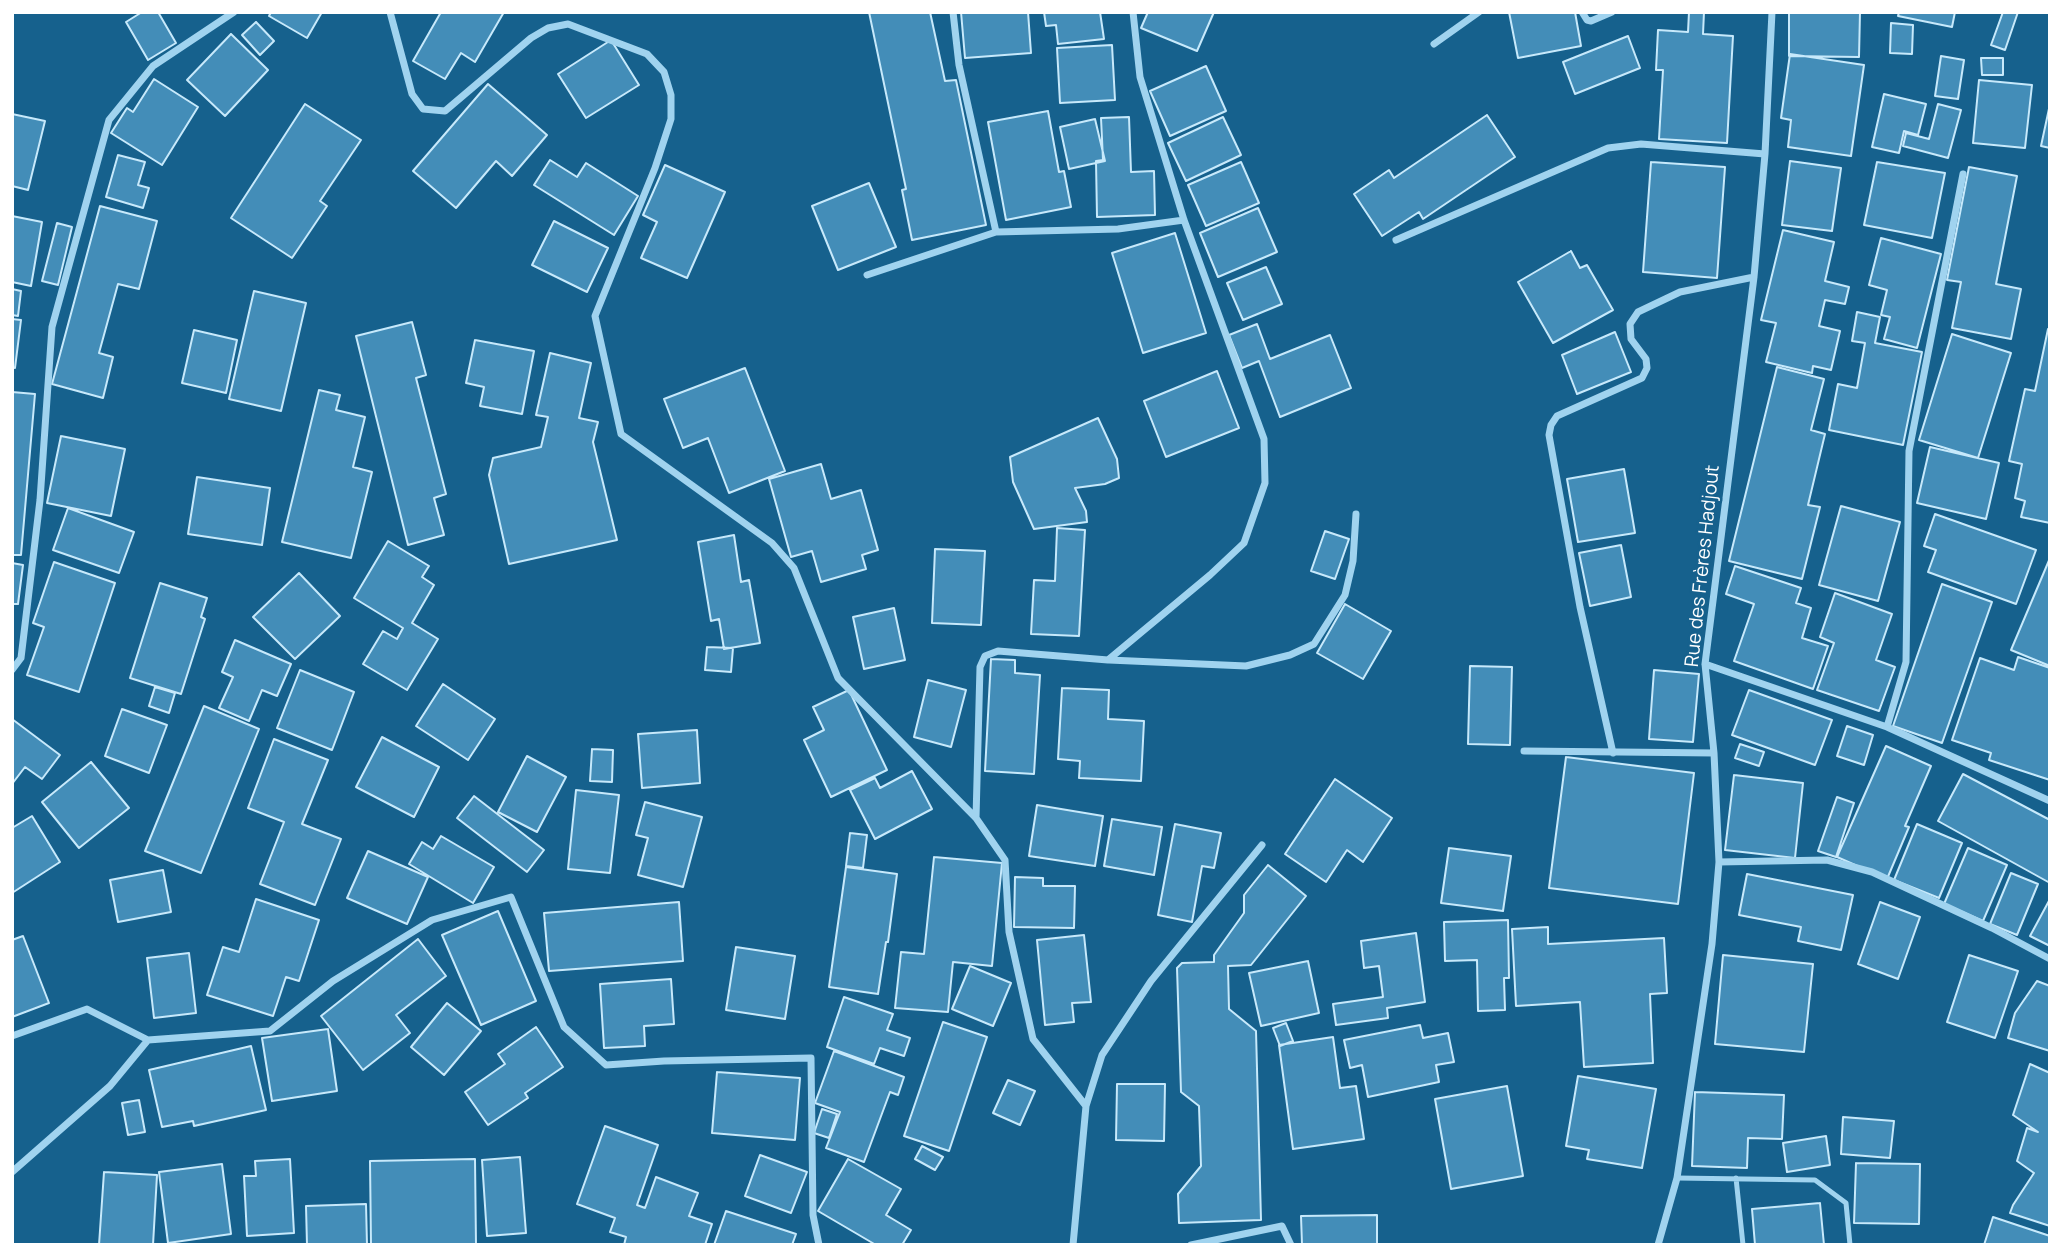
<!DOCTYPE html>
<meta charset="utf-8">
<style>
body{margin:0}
#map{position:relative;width:2062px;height:1257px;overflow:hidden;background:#16618d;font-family:Manrope,sans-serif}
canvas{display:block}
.frame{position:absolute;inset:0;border:14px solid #fff;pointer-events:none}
</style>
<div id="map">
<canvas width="2062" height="1257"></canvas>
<div class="frame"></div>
</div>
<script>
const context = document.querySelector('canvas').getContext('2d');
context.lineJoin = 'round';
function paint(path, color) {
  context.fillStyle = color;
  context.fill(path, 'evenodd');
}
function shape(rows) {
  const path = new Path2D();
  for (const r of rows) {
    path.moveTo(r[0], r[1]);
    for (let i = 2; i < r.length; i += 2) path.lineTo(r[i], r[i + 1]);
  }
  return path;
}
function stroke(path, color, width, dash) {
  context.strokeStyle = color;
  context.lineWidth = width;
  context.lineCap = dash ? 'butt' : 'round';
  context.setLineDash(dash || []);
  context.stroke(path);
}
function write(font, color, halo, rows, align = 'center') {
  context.font = font + ' Manrope,sans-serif';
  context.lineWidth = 5;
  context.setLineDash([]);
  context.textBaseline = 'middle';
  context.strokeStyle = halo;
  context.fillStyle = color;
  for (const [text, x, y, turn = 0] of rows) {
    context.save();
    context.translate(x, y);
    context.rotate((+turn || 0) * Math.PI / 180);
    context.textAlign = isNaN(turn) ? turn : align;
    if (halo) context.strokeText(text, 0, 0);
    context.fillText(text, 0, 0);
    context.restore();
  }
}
const building = shape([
 [142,12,158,12,176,43,148,60,126,22,142,12],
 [271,12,322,12,307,38,269,16,271,12],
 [441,12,504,12,475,62,461,53,445,79,413,61,441,12],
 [869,12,930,12,945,81,956,80,986,225,912,240,902,190,906,189,869,12],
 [961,12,1028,12,1031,53,965,58,961,12],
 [1044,12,1100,12,1104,39,1058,44,1056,25,1046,26,1044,12],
 [1148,12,1214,12,1197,51,1141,28,1148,12],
 [1509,12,1575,12,1581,46,1518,58,1509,12],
 [1689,12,1704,12,1703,34,1733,36,1727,143,1659,139,1663,70,1656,70,1658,30,1688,32,1689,12],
 [1789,12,1860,12,1859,57,1789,56,1789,12],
 [1899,12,1955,12,1952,27,1898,16,1899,12],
 [2003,12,2018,12,2005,50,1991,45,2003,12],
 [256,22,274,41,260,55,242,35,256,22],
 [1891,23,1913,25,1912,54,1890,53,1891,23],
 [231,34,268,70,225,116,187,80,231,34],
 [1628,36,1640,68,1575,94,1563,62,1628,36],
 [611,40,639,85,586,118,558,74,611,40],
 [1112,45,1115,100,1060,103,1057,48,1112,45],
 [1790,54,1864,65,1851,156,1788,147,1791,120,1781,118,1790,54],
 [1941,56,1964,60,1958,99,1935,96,1941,56],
 [1981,58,2003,58,2003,75,1982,75,1981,58],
 [1206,66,1226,111,1170,136,1150,91,1206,66],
 [154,79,198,107,162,165,111,133,127,108,133,112,154,79],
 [1979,80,2032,85,2025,148,1973,143,1979,80],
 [488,84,547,135,512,176,496,161,456,208,413,171,488,84],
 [1884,94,1926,104,1918,135,1904,131,1899,153,1872,147,1884,94],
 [305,104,361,140,320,201,327,206,292,258,231,218,305,104],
 [1938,104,1961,110,1948,158,1903,146,1906,133,1929,139,1938,104],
 [2050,104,2050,148,2041,146,2050,104],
 [1048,111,1059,172,1064,171,1071,207,1006,220,988,122,1048,111],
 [12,114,45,121,28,190,12,186,12,114],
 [1487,115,1515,157,1423,219,1419,212,1382,236,1354,194,1389,170,1394,178,1487,115],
 [1129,117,1131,172,1154,171,1155,215,1097,217,1096,161,1103,160,1101,118,1129,117],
 [1223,117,1241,155,1186,181,1168,143,1223,117],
 [1095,119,1105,161,1069,169,1060,127,1095,119],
 [118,155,145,162,138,185,149,188,143,208,106,197,118,155],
 [550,160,577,177,586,163,638,196,614,235,534,185,550,160],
 [1790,161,1841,168,1832,231,1782,225,1790,161],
 [1241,162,1259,203,1206,226,1188,185,1241,162],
 [1651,162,1725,167,1717,278,1643,272,1651,162],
 [1877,162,1945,173,1932,238,1864,225,1877,162],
 [665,165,725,192,687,278,641,258,657,222,643,215,665,165],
 [1969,167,2017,176,1996,284,2021,289,2011,339,1952,328,1961,282,1947,280,1969,167],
 [869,183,896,247,838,270,812,206,869,183],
 [100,206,157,221,139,289,118,284,99,353,113,357,103,398,52,384,100,206],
 [1258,208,1277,252,1218,277,1200,233,1258,208],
 [12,216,42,222,31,286,12,282,12,216],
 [554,221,608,248,587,292,532,265,554,221],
 [57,223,72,227,58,285,42,281,57,223],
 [1783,230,1834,242,1825,281,1849,287,1845,304,1825,300,1819,326,1840,331,1831,370,1813,366,1812,373,1766,362,1776,323,1761,320,1783,230],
 [1175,233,1206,333,1143,353,1112,253,1175,233],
 [1881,238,1941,254,1917,348,1884,339,1890,317,1881,315,1887,290,1869,285,1881,238],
 [1571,251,1580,268,1587,265,1613,310,1553,343,1518,282,1571,251],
 [1266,267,1282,304,1243,320,1227,283,1266,267],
 [12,289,21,291,18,316,12,315,12,289],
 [254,291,306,303,281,411,229,399,254,291],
 [1857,312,1880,317,1875,343,1922,352,1903,445,1829,430,1838,384,1857,388,1865,343,1852,341,1857,312],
 [12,319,21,320,15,368,12,367,12,319],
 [412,322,426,375,416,378,446,494,434,498,444,535,408,545,356,336,412,322],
 [1257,324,1270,359,1330,335,1351,388,1280,417,1259,361,1242,368,1229,335,1257,324],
 [2048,329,2050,329,2050,523,2021,517,2025,501,2015,498,2022,464,2009,461,2025,389,2035,391,2048,329],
 [194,330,237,340,226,393,182,383,194,330],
 [1615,332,1631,372,1577,394,1562,355,1615,332],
 [1952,334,2011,353,1978,458,1919,440,1952,334],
 [475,340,534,351,522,414,480,406,484,387,466,383,475,340],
 [550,353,591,363,579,418,598,422,593,442,617,540,509,564,489,475,493,458,541,447,548,417,536,415,550,353],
 [1777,367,1824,379,1811,430,1825,434,1808,505,1820,507,1802,579,1729,561,1777,367],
 [745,368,785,471,729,493,708,438,683,448,664,399,745,368],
 [1217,371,1239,428,1166,457,1144,401,1217,371],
 [319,390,340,395,336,410,365,417,353,467,372,472,351,558,282,542,319,390],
 [12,392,35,394,21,555,12,555,12,392],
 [1098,418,1117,459,1119,478,1105,484,1075,488,1086,511,1087,522,1034,529,1013,482,1010,457,1098,418],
 [61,436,125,449,111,516,47,503,61,436],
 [1930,447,1999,463,1986,519,1917,503,1930,447],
 [821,464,831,499,861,490,878,550,862,555,866,569,821,582,812,551,791,557,769,479,821,464],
 [1624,469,1635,533,1578,542,1567,479,1624,469],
 [197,477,270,488,262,545,188,534,197,477],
 [1841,506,1900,522,1878,601,1819,585,1841,506],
 [68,508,134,532,119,573,53,550,68,508],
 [1935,514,2036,550,2016,604,1928,572,1936,550,1924,546,1935,514],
 [1057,528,1085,530,1079,636,1031,634,1034,580,1055,581,1057,528],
 [1325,531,1349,539,1335,579,1311,571,1325,531],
 [734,535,741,582,749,580,760,643,724,649,719,619,711,621,698,542,734,535],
 [388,541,429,566,422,577,434,585,412,623,438,639,407,690,363,664,383,631,397,639,403,628,354,598,388,541],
 [1621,545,1631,597,1590,606,1579,553,1621,545],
 [935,549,985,551,981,625,932,623,935,549],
 [2050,558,2050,666,2011,650,2050,558],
 [54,562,115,583,79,692,27,675,44,627,33,623,54,562],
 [12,563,23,565,18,604,12,604,12,563],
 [1735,566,1801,588,1796,603,1811,608,1802,638,1828,646,1813,689,1734,661,1754,604,1726,594,1735,566],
 [299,573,340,616,295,659,253,617,299,573],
 [160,583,207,598,201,617,205,619,181,694,130,678,160,583],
 [1942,584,1992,602,1942,743,1893,726,1942,584],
 [1835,593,1892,614,1876,660,1895,667,1879,711,1817,690,1834,643,1820,637,1835,593],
 [1345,604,1391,631,1363,679,1317,653,1345,604],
 [894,608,905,660,864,669,853,617,894,608],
 [235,640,291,664,277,696,262,690,249,721,219,708,233,677,222,672,235,640],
 [707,647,733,648,731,672,705,670,707,647],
 [2018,657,2050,668,2050,780,1989,760,1991,753,1952,740,1980,658,2014,670,2018,657],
 [991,659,1015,660,1015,673,1040,675,1034,774,985,771,991,659],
 [1470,666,1512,667,1510,745,1468,744,1470,666],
 [300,670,354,692,332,750,277,728,300,670],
 [1654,670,1699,674,1693,742,1649,739,1654,670],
 [928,680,966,690,951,747,914,737,928,680],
 [443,684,495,719,468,760,416,726,443,684],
 [155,687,175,693,169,713,149,706,155,687],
 [1062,688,1109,690,1108,719,1144,721,1141,781,1079,778,1080,761,1058,759,1062,688],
 [849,690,887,770,831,797,804,740,824,730,813,707,849,690],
 [1749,690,1832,720,1815,765,1732,735,1749,690],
 [204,706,259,729,201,873,145,851,204,706],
 [122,709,167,725,149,773,105,756,122,709],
 [12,719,60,755,42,779,25,767,12,784,12,719],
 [1847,726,1873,735,1864,765,1837,756,1847,726],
 [697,730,700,783,642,788,638,734,697,730],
 [382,737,439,767,414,817,356,787,382,737],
 [274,739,328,760,302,824,341,839,315,905,260,884,284,822,248,808,274,739],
 [1740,744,1764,752,1759,766,1735,758,1740,744],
 [1886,746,1931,766,1905,826,1909,827,1887,879,1837,857,1886,746],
 [592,749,613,750,612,782,590,781,592,749],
 [527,756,566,777,537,832,498,812,527,756],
 [1566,757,1694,773,1678,904,1549,888,1566,757],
 [91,762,129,808,79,848,42,802,91,762],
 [912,771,932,809,875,839,850,790,875,778,880,788,912,771],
 [1963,774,2050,820,2050,883,1938,821,1963,774],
 [1734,775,1803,783,1795,858,1725,850,1734,775],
 [1335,779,1392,818,1363,862,1347,850,1326,882,1285,854,1335,779],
 [576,790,619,795,610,873,568,869,576,790],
 [474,796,544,850,527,872,457,818,474,796],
 [1837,797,1854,803,1836,857,1818,851,1837,797],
 [645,802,702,817,683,887,638,875,648,838,636,835,645,802],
 [1037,805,1103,816,1095,866,1029,856,1037,805],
 [32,816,60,862,12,893,12,828,32,816],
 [1112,819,1162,827,1154,875,1104,866,1112,819],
 [1175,824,1221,833,1214,868,1202,866,1192,922,1158,915,1175,824],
 [1917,824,1962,843,1939,898,1894,880,1917,824],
 [850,833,867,835,863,868,846,866,850,833],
 [441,836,494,867,473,903,409,864,422,842,433,849,441,836],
 [1449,848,1511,856,1503,911,1441,903,1449,848],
 [1968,848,2007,865,1983,921,1944,904,1968,848],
 [368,851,428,877,407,924,347,898,368,851],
 [934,857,1002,863,992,966,953,962,948,1012,895,1008,901,952,924,954,934,857],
 [1268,865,1306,896,1251,965,1228,966,1229,1009,1256,1031,1261,1220,1179,1223,1178,1194,1201,1166,1199,1106,1181,1092,1177,968,1182,963,1214,962,1214,955,1244,913,1244,895,1268,865],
 [846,867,897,874,888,942,886,942,878,994,829,987,846,867],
 [163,870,171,912,118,922,110,880,163,870],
 [2011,873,2038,884,2017,935,1990,924,2011,873],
 [1747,874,1853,895,1841,950,1798,941,1801,927,1739,915,1747,874],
 [1015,877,1043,878,1043,886,1075,886,1074,928,1014,927,1015,877],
 [256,899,319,920,299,981,286,977,273,1016,207,995,223,947,239,952,256,899],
 [2050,899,2050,946,2030,936,2050,899],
 [679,902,683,961,549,971,544,913,679,902],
 [1880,902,1920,917,1898,979,1858,964,1880,902],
 [498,911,536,1001,481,1025,442,935,498,911],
 [1508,920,1509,978,1504,978,1505,1010,1478,1011,1477,960,1445,961,1444,922,1508,920],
 [1548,927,1548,944,1664,938,1667,993,1650,994,1653,1063,1584,1067,1580,1002,1516,1006,1512,929,1548,927],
 [1416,933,1425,1002,1387,1008,1388,1018,1336,1025,1333,1004,1383,997,1379,966,1364,968,1361,941,1416,933],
 [1084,935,1091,1002,1072,1003,1074,1022,1045,1025,1037,940,1084,935],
 [23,936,49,1003,12,1017,12,940,23,936],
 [418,939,446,976,396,1015,410,1033,363,1070,321,1016,418,939],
 [736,947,795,956,785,1019,726,1010,736,947],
 [189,953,196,1013,154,1018,147,958,189,953],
 [1723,955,1813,964,1804,1052,1715,1044,1723,955],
 [1969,955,2018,971,1995,1038,1947,1022,1969,955],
 [1308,961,1319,1013,1261,1026,1249,973,1308,961],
 [970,966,1011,983,993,1026,952,1009,970,966],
 [671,979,674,1024,644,1026,645,1046,604,1048,600,984,671,979],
 [2037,981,2050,986,2050,1051,2008,1038,2015,1013,2037,981],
 [844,997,893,1014,887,1030,910,1038,904,1056,880,1048,874,1064,827,1047,844,997],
 [447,1003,481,1031,444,1075,411,1047,447,1003],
 [943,1022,987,1037,949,1151,904,1136,943,1022],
 [1286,1023,1293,1041,1280,1046,1273,1028,1286,1023],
 [1420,1025,1423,1038,1448,1033,1454,1062,1436,1065,1439,1082,1368,1097,1362,1065,1350,1068,1344,1040,1420,1025],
 [536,1027,563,1067,525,1093,528,1098,488,1125,465,1092,505,1064,498,1054,536,1027],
 [328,1029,337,1091,272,1101,262,1038,328,1029],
 [1333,1037,1340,1088,1356,1086,1364,1139,1293,1149,1279,1045,1333,1037],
 [251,1046,266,1110,194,1126,193,1121,162,1127,149,1070,251,1046],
 [834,1051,904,1077,898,1095,890,1092,864,1162,826,1148,840,1112,815,1103,834,1051],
 [2030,1064,2050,1073,2050,1226,2010,1213,2013,1205,2034,1173,2017,1161,2027,1128,2038,1132,2013,1115,2030,1064],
 [717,1072,800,1078,795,1140,712,1133,717,1072],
 [1578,1076,1656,1089,1642,1168,1587,1159,1589,1150,1566,1146,1578,1076],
 [1008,1080,1035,1091,1020,1125,993,1113,1008,1080],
 [1117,1084,1165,1084,1164,1141,1116,1140,1117,1084],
 [1507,1086,1523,1176,1451,1189,1435,1099,1507,1086],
 [1695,1092,1784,1095,1782,1139,1748,1138,1747,1168,1692,1166,1695,1092],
 [139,1100,145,1132,128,1135,122,1103,139,1100],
 [822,1109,837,1114,829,1138,814,1133,822,1109],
 [1843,1117,1894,1121,1890,1158,1841,1154,1843,1117],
 [605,1126,658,1145,637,1205,645,1208,656,1177,698,1193,689,1216,712,1224,705,1245,624,1245,626,1237,610,1232,615,1218,577,1204,605,1126],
 [1826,1136,1830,1165,1787,1172,1783,1143,1826,1136],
 [922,1146,943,1157,935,1170,915,1159,922,1146],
 [760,1155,807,1172,791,1213,745,1196,760,1155],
 [520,1157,526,1233,487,1236,482,1160,520,1157],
 [290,1159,294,1233,247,1236,244,1176,256,1176,255,1161,290,1159],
 [475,1159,476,1245,371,1245,370,1161,475,1159],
 [848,1159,901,1189,886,1215,911,1230,902,1245,876,1245,818,1211,848,1159],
 [1856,1163,1920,1164,1919,1224,1854,1223,1856,1163],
 [222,1164,231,1234,168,1243,159,1172,222,1164],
 [104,1172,157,1175,153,1245,99,1245,104,1172],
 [1820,1203,1824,1245,1755,1245,1752,1209,1820,1203],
 [366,1204,367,1245,307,1245,306,1206,366,1204],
 [726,1211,796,1234,792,1245,714,1245,726,1211],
 [1377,1215,1377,1245,1302,1245,1301,1216,1377,1215],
 [1993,1217,2050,1236,2050,1245,1984,1245,1993,1217]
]);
paint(building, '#438db8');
stroke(building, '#c7e9fb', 2);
stroke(shape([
 [1677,1178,1815,1180,1846,1203,1850,1245],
 [1736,1178,1743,1245]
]), '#a0d3ef', 5);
stroke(shape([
 [390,12,412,94,423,109,445,111,531,38,548,28,568,24,647,54,664,72,671,95,671,119,655,168,595,316,621,434,772,543,794,568,838,678,976,818],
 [953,12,959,65,996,232],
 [1582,12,1587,20,1591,21,1612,12],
 [1434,44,1479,12],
 [1396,240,1608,148,1641,144,1765,154],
 [867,275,996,232,1118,229,1184,220],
 [1109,660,1246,666,1290,655,1314,644,1345,595,1353,561,1356,514],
 [1705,664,1887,727,2050,801],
 [12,670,21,658,40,500,52,327,109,120,153,66,234,12],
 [1887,727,1906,662,1909,451,1963,174],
 [1524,751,1714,753],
 [1613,753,1580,607,1549,435,1551,425,1557,416,1642,378,1647,368,1646,359,1631,339,1630,324,1638,312,1680,292,1754,277],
 [1719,862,1827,860,1872,872,1992,928,2050,959],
 [12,1036,87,1009,148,1040,110,1086,12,1172],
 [148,1040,270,1031,333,981,432,920,511,897,564,1027,606,1065,664,1061,811,1058,813,1215,819,1245],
 [1086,1106,1102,1055,1151,981,1262,845],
 [1073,1245,1086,1106,1033,1039,1009,932,1005,860,976,818,980,667,985,656,998,651,1108,660,1210,575,1244,543,1265,483,1264,439,1184,220,1140,77,1133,12],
 [1191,1245,1282,1226,1291,1245],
 [1658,1245,1677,1178,1712,944,1719,862,1714,753,1705,664,1754,277,1765,154,1772,12]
]), '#a0d3ef', 7);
write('19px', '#fff', '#16618d', [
 ["Rue des Frères Hadjout",1703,566,-84]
]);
</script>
